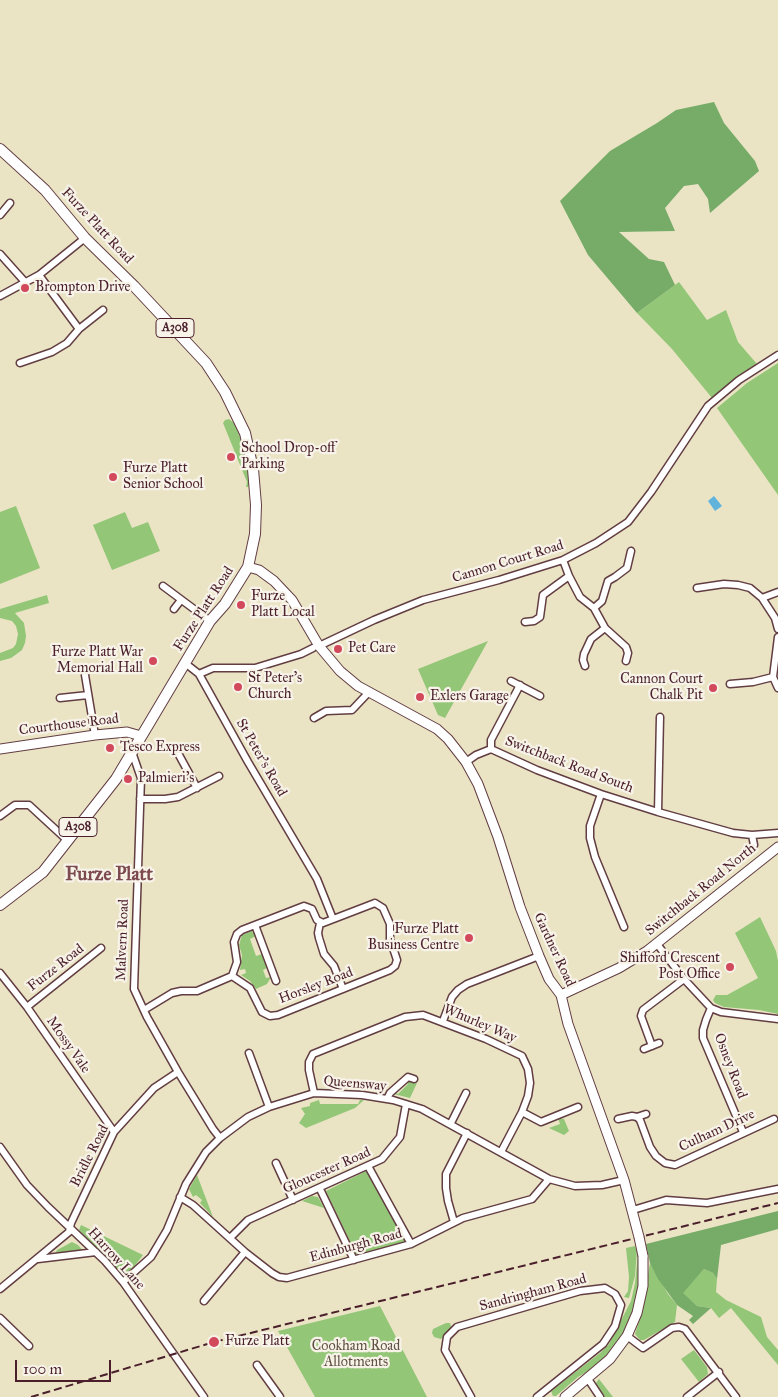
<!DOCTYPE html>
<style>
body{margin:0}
#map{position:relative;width:778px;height:1397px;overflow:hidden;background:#eae4c5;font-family:"IM FELL Great Primer",serif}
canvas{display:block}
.scale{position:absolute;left:15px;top:1360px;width:96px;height:22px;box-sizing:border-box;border:2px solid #4a1f2b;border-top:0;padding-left:6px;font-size:15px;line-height:18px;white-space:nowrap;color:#4a1f2b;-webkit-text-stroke:4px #f7f3e8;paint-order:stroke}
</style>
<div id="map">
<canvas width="778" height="1397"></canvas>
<div class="scale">100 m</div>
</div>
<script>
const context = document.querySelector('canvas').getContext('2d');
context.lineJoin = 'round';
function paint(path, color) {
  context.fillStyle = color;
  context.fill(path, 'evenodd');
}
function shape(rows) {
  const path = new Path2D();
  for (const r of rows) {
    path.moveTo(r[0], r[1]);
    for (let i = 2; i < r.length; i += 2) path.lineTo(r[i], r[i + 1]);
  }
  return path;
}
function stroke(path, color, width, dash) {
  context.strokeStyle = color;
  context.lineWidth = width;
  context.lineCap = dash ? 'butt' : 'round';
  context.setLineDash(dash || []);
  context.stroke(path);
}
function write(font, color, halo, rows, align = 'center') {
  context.font = font + ' "IM FELL Great Primer",serif';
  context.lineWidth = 4.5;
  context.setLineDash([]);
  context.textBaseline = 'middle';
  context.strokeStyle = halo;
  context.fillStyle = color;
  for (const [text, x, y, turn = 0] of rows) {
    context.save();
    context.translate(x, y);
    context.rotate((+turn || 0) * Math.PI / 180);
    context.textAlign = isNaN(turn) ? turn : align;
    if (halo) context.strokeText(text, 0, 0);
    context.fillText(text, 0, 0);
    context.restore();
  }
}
paint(shape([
 [679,282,707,320,726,310,738,342,757,364,739,376,712,398,672,349,637,313],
 [778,363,778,495,717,408,747,383],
 [229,419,235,424,244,448,251,482,248,487,246,487,247,482,223,423,225,420],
 [16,506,40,568,0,584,0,512],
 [125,512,132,528,148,522,160,551,112,570,93,525],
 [47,595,49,603,15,613,24,623,26,636,25,643,22,650,18,653,11,658,0,661,0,653,13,648,16,644,18,634,16,626,12,621,0,618,0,609],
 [488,641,445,718,438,715,418,669],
 [760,917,776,951,778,961,778,1014,759,1010,724,1007,715,1003,713,1000,716,995,727,995,758,978,735,933],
 [252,931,256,936,250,939,256,956,262,954,265,957,267,968,263,970,266,978,271,977,267,984,256,989,250,981,241,975,246,973,245,969,240,970,242,955,239,945,242,935],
 [406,1080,417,1083,410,1098,394,1094,395,1092,398,1094,408,1084],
 [319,1100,320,1104,358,1104,360,1100,364,1100,355,1108,306,1128,299,1123,305,1114,301,1108,310,1106,310,1103],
 [558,1118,564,1119,569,1131,564,1135,549,1128,560,1124],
 [366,1171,406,1242,357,1256,326,1191],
 [197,1175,213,1217,200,1203,202,1200,196,1195,193,1197,189,1189],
 [312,1196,318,1197,324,1208,302,1201],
 [81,1225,143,1255,130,1272,120,1274,79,1230],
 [72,1242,78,1245,85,1253,56,1256,55,1254,57,1250],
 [635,1246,637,1251,635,1276,629,1298,624,1297,628,1291,629,1277,626,1248],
 [638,1253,640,1259,638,1290,633,1310,626,1331,608,1357,592,1369,578,1377,556,1396,553,1396,551,1391,600,1353,609,1344,631,1301,635,1283],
 [650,1263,668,1294,677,1305,675,1322,644,1340,640,1340,635,1334,640,1318],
 [704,1269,713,1273,717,1279,716,1292,726,1300,761,1317,767,1337,778,1350,778,1365,731,1308,719,1318,711,1308,697,1306,682,1293],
 [380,1306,427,1397,315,1397,278,1331],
 [446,1323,450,1323,452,1329,441,1339,434,1337,432,1333,433,1329],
 [694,1350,707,1367,708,1374,699,1382,681,1359],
 [599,1379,613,1397,604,1397,595,1384]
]), '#93c677');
paint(shape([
 [714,102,724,123,755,161,759,171,710,213,708,199,698,184,684,186,665,208,675,231,619,232,649,259,664,262,675,285,637,313,588,255,560,201,610,151,657,123,676,110],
 [778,1211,778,1229,721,1245,717,1279,713,1273,704,1269,683,1293,697,1306,711,1308,693,1324,689,1320,693,1316,677,1305,658,1279,650,1263,646,1244]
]), '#76ab68');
paint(shape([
 [714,496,722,506,715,511,708,501]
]), '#60b3db');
const street = shape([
 [0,215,10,203],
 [0,254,25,282],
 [0,296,39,275,85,238],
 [79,329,103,310],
 [20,363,52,352,67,343,79,329,39,275],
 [563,560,569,576,580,597,594,608,605,628,626,647,628,653,626,661],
 [163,586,210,621],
 [697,588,724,584,738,585,750,588,762,598,778,592],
 [762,598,775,618,778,629],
 [594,608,602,601,608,581,615,577,627,568,631,551],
 [174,609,181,600],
 [525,622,534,621,540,617,543,595,569,576],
 [778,637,773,677,778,688],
 [319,646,374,620,423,600,499,580,563,560,596,543,628,522,651,492,708,406,739,380,778,355],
 [185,663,199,674,248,762,317,879,333,919],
 [585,666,583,660,584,654,591,639,605,628],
 [199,674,213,668,255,668,301,654,313,648],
 [85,675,95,735],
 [511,681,540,696],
 [730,684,753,682,773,677],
 [60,698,88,695],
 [314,718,326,711,352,710,369,692],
 [491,749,491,740,520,685],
 [132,752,141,778,134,989,147,1017,178,1072,213,1129,220,1138],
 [179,755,197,788],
 [466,762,476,755,491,749,537,770,601,794,658,812,733,833,752,835],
 [601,794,590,826,590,838,595,857,624,927],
 [140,799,165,799,178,797,219,776],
 [658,812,660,717],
 [0,816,15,805,29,805,67,840],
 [754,845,752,835,778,833],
 [375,903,383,908,390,924,390,939,397,960,395,966,390,970,278,1015,270,1016,262,1012,250,988,232,976,237,962,234,942,237,934,242,930,304,906,312,909,317,920,323,923,375,903],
 [320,923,318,933,319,938,324,954,334,966,343,989],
 [255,925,276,981],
 [657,944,684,979,711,1008,721,1012,778,1019],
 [0,973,27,1007,114,1132],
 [27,1007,101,948],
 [711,1008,706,1020,703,1030,703,1038,743,1132],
 [144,1010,172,993,181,991,197,991,232,976],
 [443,1021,452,997,458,990,467,984,539,956],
 [652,1046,641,1016,643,1010,684,979],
 [644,1049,659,1043],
 [249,1053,269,1107],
 [314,1093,309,1070,309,1062,313,1054,405,1017,423,1015,486,1039,522,1056,528,1069,530,1083,528,1096,522,1112,501,1152],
 [387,1099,390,1093,408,1077,414,1079],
 [522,1112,541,1122,578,1107],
 [637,1117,646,1114],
 [618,1119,632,1116,637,1117,640,1120,650,1147,656,1156,665,1163,675,1165,774,1119],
 [451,1123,466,1093],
 [0,1147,27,1185,48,1207,105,1261,123,1282,204,1397],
 [276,1163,293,1200],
 [368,1166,411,1244],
 [320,1189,354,1260],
 [180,1197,193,1205,245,1252,272,1273,279,1277,287,1278,411,1244,463,1218,532,1199,549,1179],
 [633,1210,666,1200,707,1203,778,1189],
 [454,1222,448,1201,446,1188,446,1174,467,1133],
 [230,1238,248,1220,382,1159,400,1137,406,1104],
 [38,1259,96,1252],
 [123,1282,151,1257,167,1230,186,1184,206,1152,220,1138,248,1117,269,1107,314,1093,362,1095,393,1100,422,1109,549,1179,575,1186,602,1185,624,1180],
 [0,1289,69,1232,71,1223,114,1132,154,1088,178,1072],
 [204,1301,245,1252],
 [0,1318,29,1346],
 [627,1336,643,1348,672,1328,679,1327,685,1329,736,1397],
 [257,1365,280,1397],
 [588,1379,600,1397],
 [471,1397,445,1350,447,1337,457,1327,580,1291,605,1288,615,1294,621,1305,615,1326,603,1344,537,1397],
 [687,1397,719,1372]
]);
const secondary = shape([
 [248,567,259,570,274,581,292,600,319,646,340,671,358,686,437,729,448,739,466,762,478,784,498,837,520,907,539,956,549,979,561,995,568,1024,624,1180,639,1237],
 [0,749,95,735,127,732,141,736],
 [561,995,619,968,647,951,778,847],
 [565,1397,610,1359,627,1336,637,1313,643,1286,643,1256]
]);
const primary = shape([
 [0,149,45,190,85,238,134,286,206,363,225,392,245,433,253,469,256,505,255,534,248,567,225,604,210,621,116,779,43,872,0,905]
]);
stroke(street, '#623d42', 9);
stroke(secondary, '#623d42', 11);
stroke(primary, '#623d42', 12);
stroke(street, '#fff', 6);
stroke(secondary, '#fff', 9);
stroke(primary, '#fff', 10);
stroke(shape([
 [31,1397,214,1342,778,1203]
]), '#4a1f2b', 2, [8, 4]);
const secondaryBridge = shape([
 [639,1237,643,1256]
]);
stroke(secondaryBridge, '#623d42', 11, []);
stroke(secondaryBridge, '#fff', 9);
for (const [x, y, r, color] of [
 [25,288,5,"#d1495b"],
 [231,457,5,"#d1495b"],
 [113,477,5,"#d1495b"],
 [241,605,5,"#d1495b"],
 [338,649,5,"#d1495b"],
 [153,661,5,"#d1495b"],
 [238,687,5,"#d1495b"],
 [713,688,5,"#d1495b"],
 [420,697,5,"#d1495b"],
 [110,748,5,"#d1495b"],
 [128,779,5,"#d1495b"],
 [469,938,5,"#d1495b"],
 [730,967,5,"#d1495b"],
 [214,1342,6,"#d1495b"]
]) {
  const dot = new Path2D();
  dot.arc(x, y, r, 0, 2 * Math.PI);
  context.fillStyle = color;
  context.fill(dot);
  stroke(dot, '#f7f3e8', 2);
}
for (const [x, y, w] of [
 [175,328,38],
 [78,827,38]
]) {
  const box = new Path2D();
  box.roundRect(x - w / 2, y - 9.5, w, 19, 4);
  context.fillStyle = '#f7f3e8';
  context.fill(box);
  stroke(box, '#4a1f2b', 1);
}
write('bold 12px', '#4a1f2b', null, [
 ["A308",175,328],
 ["A308",78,827]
]);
write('14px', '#4a1f2b', '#f7f3e8', [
 ["Furze Platt Road",97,226,47],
 ["Cannon Court Road",508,562,-17],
 ["Furze Platt Road",204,609,-57],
 ["Courthouse Road",69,725,-7],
 ["St Peter's Road",261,758,60],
 ["Switchback Road South",569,765,21],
 ["Switchback Road North",701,890,-39],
 ["Malvern Road",123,940,-88],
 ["Gardner Road",554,950,65],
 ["Furze Road",56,968,-38],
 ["Horsley Road",316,986,-21],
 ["Whurley Way",480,1024,23],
 ["Mossy Vale",68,1045,55],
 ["Osney Road",730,1066,69],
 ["Queensway",355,1084,5],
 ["Culham Drive",717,1131,-25],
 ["Bridle Road",90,1156,-63],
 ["Gloucester Road",327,1171,-24],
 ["Edinburgh Road",356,1246,-15],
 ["Harrow Lane",116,1259,48],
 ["Sandringham Road",533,1293,-15]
]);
write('14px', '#4a1f2b', '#f7f3e8', [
 ["Brompton Drive",35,288],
 ["School Drop-off",241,449],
 ["Parking",241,465],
 ["Furze Platt",123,469],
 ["Senior School",123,485],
 ["Furze",251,597],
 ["Platt Local",251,613],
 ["Pet Care",348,649],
 ["Furze Platt War",143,653,"right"],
 ["Memorial Hall",143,669,"right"],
 ["St Peter's",248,679],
 ["Church",248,695],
 ["Cannon Court",703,680,"right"],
 ["Chalk Pit",703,696,"right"],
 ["Exlers Garage",430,697],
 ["Tesco Express",120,748],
 ["Palmieri's",138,779],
 ["Furze Platt",459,930,"right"],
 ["Business Centre",459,946,"right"],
 ["Shifford Crescent",720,959,"right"],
 ["Post Office",720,975,"right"],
 ["Furze Platt",225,1342]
], 'left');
write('14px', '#605142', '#f7f3e8', [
 ["Cookham Road",356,1347],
 ["Allotments",356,1363]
]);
write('bold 19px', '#7c4a4f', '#f7f3e8', [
 ["Furze Platt",109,875]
]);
</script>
